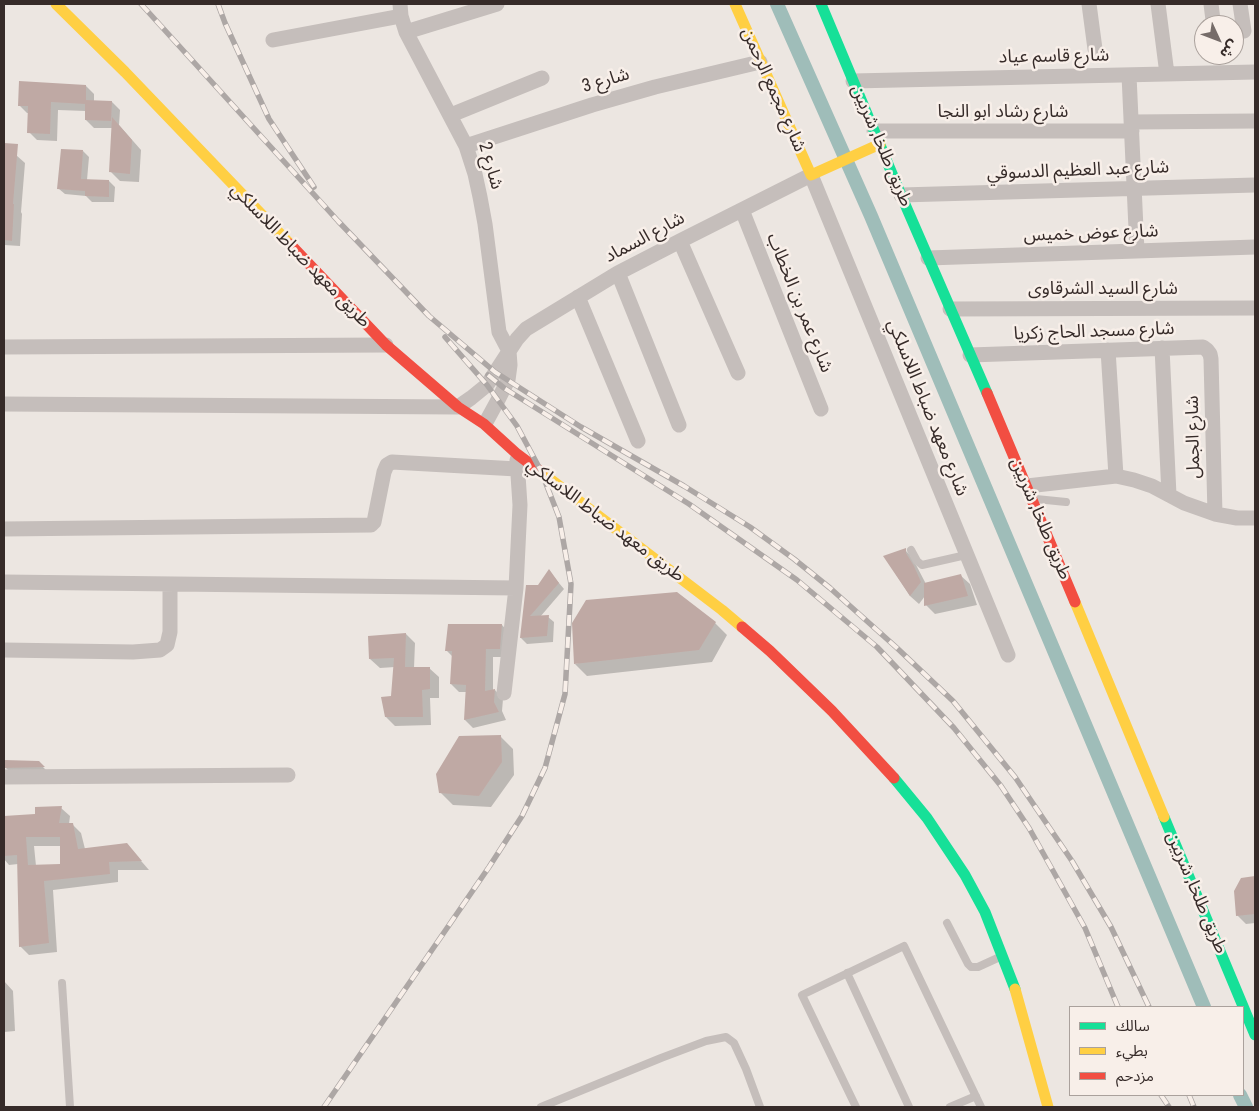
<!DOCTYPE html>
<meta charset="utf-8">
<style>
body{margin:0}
#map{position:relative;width:1259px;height:1111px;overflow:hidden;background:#ece6e1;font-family:"Roboto Condensed","Noto Sans Arabic",sans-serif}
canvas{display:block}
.frame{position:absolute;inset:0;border:5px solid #362b29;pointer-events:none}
.legend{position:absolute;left:1069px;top:1006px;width:175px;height:90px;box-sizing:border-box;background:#f8efe9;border:1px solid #aaa19c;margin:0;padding:6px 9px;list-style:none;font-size:15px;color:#362b29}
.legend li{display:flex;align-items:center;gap:10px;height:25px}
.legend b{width:25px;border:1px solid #aaa19c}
.north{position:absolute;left:1194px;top:15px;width:50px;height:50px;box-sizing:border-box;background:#f8efe9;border:1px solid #aaa19c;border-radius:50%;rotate:133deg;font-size:14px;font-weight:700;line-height:20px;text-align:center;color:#362b29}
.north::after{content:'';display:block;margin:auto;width:18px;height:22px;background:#766c69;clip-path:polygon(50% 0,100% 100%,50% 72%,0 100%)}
</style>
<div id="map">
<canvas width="1259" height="1111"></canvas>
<div class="frame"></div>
<ul class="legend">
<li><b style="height:6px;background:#16e098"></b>سالك</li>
<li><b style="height:6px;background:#ffcf43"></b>بطيء</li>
<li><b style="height:6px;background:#f24e42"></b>مزدحم</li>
</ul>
<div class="north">ش</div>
</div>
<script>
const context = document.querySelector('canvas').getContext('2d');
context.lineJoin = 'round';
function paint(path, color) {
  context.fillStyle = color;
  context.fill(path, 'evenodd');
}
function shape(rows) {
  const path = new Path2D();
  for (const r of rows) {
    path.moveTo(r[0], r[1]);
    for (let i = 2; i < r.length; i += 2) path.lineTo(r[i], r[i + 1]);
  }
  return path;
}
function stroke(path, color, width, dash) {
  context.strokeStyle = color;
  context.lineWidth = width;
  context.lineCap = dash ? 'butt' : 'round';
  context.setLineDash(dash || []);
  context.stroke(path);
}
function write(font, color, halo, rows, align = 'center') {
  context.font = font + ' "Roboto Condensed","Noto Sans Arabic",sans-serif';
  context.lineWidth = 5;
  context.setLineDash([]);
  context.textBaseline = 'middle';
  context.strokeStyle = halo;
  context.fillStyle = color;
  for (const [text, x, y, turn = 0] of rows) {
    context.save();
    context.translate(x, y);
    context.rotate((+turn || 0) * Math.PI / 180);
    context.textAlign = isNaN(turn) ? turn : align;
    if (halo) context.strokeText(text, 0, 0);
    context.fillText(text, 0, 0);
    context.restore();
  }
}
paint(shape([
 [86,86,94,94,94,102,112,102,120,110,119,125,141,150,139,182,120,181,111,172,113,128,94,128,86,120,86,111,58,110,57,141,37,140,29,132,29,113,27,113,19,105],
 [83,151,89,157,87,180,109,181,115,187,114,202,92,202,86,196,65,194,59,189],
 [4,153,16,155,25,163,21,212,22,214,20,246,4,245],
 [905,550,914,559,915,563,926,584,960,575,970,584,977,605,935,614,926,605,925,596,919,604,910,596,885,557],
 [549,571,564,589,540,617,548,617,554,622,553,642,527,644,521,638,527,587,539,586],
 [715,623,727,635,712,662,587,676,575,664],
 [449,625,502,625,510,634,508,657,493,657,493,691,495,690,503,699,502,711,506,720,473,728,465,720,466,692,459,692,451,684,453,657,446,650],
 [406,634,415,643,414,668,429,668,439,677,439,698,430,698,431,725,395,726,386,717,392,698,395,667,380,668,370,659],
 [501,737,513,749,514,775,491,807,453,805,440,792],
 [39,763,48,772,11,773,5,767],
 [61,808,70,816,69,824,72,824,81,833,85,849,135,854,149,870,118,870,118,882,53,890,57,952,29,955,20,946,18,864,9,865,4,859,4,817,37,815],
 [34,846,61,846,62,865,36,866],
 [1255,878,1255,923,1246,924,1237,915,1241,880],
 [4,981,13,991,15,1031,4,1032]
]), '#0003');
stroke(shape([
 [777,4,871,216,1204,1007],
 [1240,1095,1246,1107]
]), '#9fbdb9', 14);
paint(shape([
 [19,81,86,85,86,100,112,101,111,121,85,120,85,104,51,102,50,134,27,133,28,106,18,106],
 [112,117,132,140,130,174,109,172],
 [4,143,18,144,13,204,14,204,12,241,4,240],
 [61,149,83,150,81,179,109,180,109,197,85,196,85,191,57,189],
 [906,548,906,553,914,566,921,582,910,596,883,556],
 [549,569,559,583,530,616,549,615,547,636,520,638,526,585,538,585],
 [961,574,968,596,924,606,924,583],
 [677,592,716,622,699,650,574,664,572,623,586,600],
 [448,624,502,624,500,649,486,649,485,691,495,689,494,702,499,712,464,720,466,685,450,684,452,651,445,651],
 [406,633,405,667,430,667,430,689,422,690,423,717,385,717,381,697,391,696,394,658,369,659,368,636],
 [501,735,502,762,479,796,439,793,436,774,459,736],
 [4,760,39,761,45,767,4,768],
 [62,806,59,823,73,823,78,849,127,843,142,861,109,862,110,874,44,881,49,943,19,947,17,855,4,856,4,816,35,814,35,807],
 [26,837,60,837,60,864,28,865],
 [1255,876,1255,914,1236,916,1234,891,1241,878]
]), '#bfa9a4');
stroke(shape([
 [1036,499,1066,502],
 [911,550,917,561,922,565,966,555],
 [947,923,968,964,971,967,978,967,1002,956],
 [847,973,909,1107],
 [62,983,70,1107],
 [541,1107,661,1058,706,1041,726,1037,734,1043,746,1069,760,1107],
 [856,1107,802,995,904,946,981,1107],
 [950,1107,976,1096]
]), '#c5bebb', 8);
stroke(shape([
 [400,4,401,16,406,32,466,146,475,174,480,197,485,224,499,332,509,351,510,365,508,380,498,400,486,422],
 [1089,4,1095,49],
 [1158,4,1167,74],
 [1211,4,1213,20],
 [1240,4,1244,31],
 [406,32,497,4],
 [273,40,401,16],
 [1129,75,1137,251],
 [853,81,1255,72],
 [451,115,542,78],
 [1132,122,1255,121],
 [874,131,1132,131],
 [466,146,592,105,655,87,760,62],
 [901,195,1255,185],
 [742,210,821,409],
 [680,241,738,373],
 [928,258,1255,247],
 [618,273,679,425],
 [578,297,638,441],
 [950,309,1255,308],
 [4,347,386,345],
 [1162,348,1169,495],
 [1108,350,1116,476],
 [970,355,1203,347,1207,350,1210,354,1211,359,1215,514],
 [4,404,458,407,471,398,487,385,517,339,526,329,618,273,680,241,811,175,1008,655],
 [1027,486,1116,476,1134,480,1152,486,1184,503,1215,514,1237,518,1255,518],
 [4,529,371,525,374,522,384,472,387,465,392,462,517,469],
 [4,582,516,588],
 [4,650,133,652,160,650,167,645,170,632,170,584],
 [504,693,516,588,520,505,517,460],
 [4,777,288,775]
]), '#c5bebb', 15);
stroke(shape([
 [821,4,901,195,987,393],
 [894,778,927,818,965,875,985,912,1015,989],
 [1164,817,1255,1035]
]), '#16e098', 11);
stroke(shape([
 [56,4,125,72,290,244],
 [735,4,811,175,880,144],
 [541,472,722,610,742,627],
 [1075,602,1164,817],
 [1015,989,1048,1107]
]), '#ffcf43', 11);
stroke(shape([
 [290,244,386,345,458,407,484,424,517,454,541,472],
 [987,393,1075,602],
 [742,627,770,651,832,711,894,778]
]), '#f24e42', 11);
const rail = shape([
 [141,4,338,221,429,316,495,372,581,427,684,486,750,527,794,559,830,588,897,648,953,701,1015,777,1072,861,1111,927,1149,1007],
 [218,4,225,23,269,119,314,187],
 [488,375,504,388,689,504,797,580,877,647,954,728,1001,786,1029,828,1085,928,1118,1007],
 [1161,1095,1169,1107],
 [1189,1095,1194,1107],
 [324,1107,489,867,522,816,545,768,565,694,571,584,559,517,541,471,517,426,487,385,445,337]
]);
stroke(rail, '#ada7a5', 5.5);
stroke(rail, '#f8efe9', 4, [11]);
write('18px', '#362b29', '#f8efe9', [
 ["شارع قاسم عياد",1054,57,-1],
 ["شارع 3",606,81,-16],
 ["شارع مجمع الرحمن",773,90,66],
 ["شارع رشاد ابو النجا",1003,112],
 ["طريق طلخا, شربين",881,146,67],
 ["شارع 2",490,166,74],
 ["شارع عبد العظيم الدسوقي",1078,171,-2],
 ["شارع عوض خميس",1091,234,-2],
 ["شارع السماد",645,238,-28],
 ["طريق معهد ضباط اللاسلكي",300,256,46],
 ["شارع السيد الشرقاوى",1103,289],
 ["شارع عمر بن الخطاب",799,303,68],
 ["شارع مسجد الحاج زكريا",1094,332,-2],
 ["شارع معهد ضباط اللاسلكي",927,408,68],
 ["شارع الجمل",1194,437,-91],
 ["طريق طلخا, شربين",1040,519,67],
 ["طريق معهد ضباط اللاسلكي",605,521,37],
 ["طريق طلخا, شربين",1196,893,67]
]);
</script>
